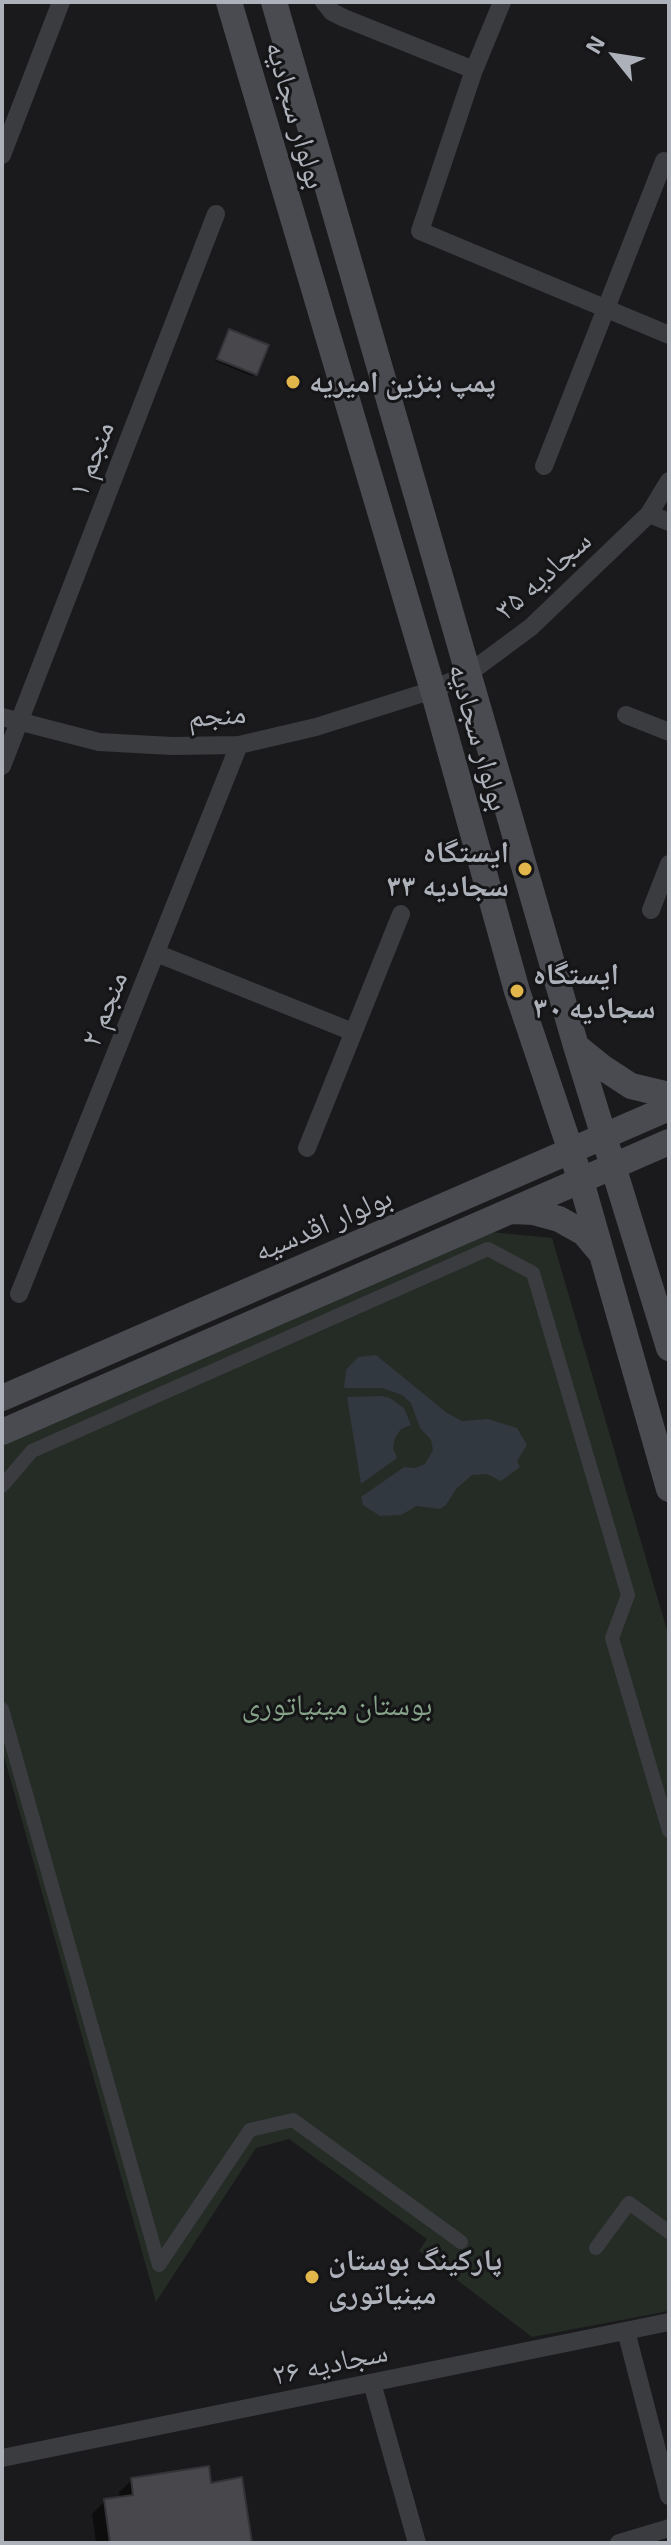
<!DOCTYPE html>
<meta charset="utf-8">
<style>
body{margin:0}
#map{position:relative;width:671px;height:2545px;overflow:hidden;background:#1a1a1c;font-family:"Exo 2",sans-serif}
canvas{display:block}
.frame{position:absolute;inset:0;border:4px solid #adb1ba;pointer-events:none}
.north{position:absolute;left:575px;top:16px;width:80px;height:80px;-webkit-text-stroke:6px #151517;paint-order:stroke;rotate:300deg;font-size:22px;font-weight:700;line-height:32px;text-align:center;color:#adb1ba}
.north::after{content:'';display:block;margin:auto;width:28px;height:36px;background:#adb1ba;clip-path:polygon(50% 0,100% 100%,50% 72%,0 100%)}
</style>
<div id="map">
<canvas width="671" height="2545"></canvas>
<div class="frame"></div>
<div class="north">N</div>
</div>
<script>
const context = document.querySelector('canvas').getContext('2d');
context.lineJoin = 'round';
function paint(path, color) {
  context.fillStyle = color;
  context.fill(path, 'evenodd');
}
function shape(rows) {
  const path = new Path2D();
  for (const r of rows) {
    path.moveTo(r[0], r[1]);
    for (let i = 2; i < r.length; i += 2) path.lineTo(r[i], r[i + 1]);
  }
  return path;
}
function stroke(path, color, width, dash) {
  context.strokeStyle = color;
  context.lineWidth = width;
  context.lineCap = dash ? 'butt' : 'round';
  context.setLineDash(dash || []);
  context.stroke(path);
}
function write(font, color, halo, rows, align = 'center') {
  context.font = font + ' "Exo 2","Noto Naskh Arabic",sans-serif';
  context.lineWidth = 6;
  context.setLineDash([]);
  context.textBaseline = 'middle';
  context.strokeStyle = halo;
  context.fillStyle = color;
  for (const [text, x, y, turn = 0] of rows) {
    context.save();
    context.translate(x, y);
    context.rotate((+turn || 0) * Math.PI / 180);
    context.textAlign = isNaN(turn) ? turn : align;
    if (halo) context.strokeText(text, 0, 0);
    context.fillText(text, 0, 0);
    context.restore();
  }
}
paint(shape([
 [480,1231,552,1238,669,1637,669,2311,532,2337,419,2251,427,2239,289,2139,256,2148,156,2302,2,1749,2,1443]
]), '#242c25');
paint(shape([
 [376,1355,447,1413,462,1421,488,1419,517,1428,527,1445,517,1461,520,1467,501,1481,487,1474,472,1475,456,1489,446,1505,440,1509,417,1506,401,1515,380,1516,363,1505,361,1497,404,1467,415,1468,425,1464,433,1450,431,1440,420,1428,411,1403,402,1395,382,1388,344,1388,346,1370,358,1357],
 [382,1396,390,1398,404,1408,411,1425,401,1429,395,1438,393,1448,397,1458,361,1484,347,1397]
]), '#31383f');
paint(shape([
 [230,331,255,374,252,376,215,361],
 [132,2480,210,2485,250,2543,96,2543,92,2514,105,2501,120,2499,119,2492]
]), '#0007');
const building = shape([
 [229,329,269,345,257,375,217,359,229,329],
 [209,2466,211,2483,242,2477,252,2543,110,2543,104,2499,133,2495,131,2478,209,2466]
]);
paint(building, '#47474c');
stroke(building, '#343438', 2);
stroke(shape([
 [2,1486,32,1451,488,1249,533,1273,628,1595,612,1638,669,1831],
 [2,1709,159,2265,250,2130,293,2120,461,2242],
 [596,2248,629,2203,669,2232]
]), '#3b3c40', 14);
stroke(shape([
 [324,2,332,12,344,18,474,70],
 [502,2,474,70,420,231,669,335],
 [2,155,61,2],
 [544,466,664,161],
 [649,514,669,522],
 [626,715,669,732],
 [2,717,99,742,172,746,239,745,316,727,433,690,469,673,531,627,649,514,669,481],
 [2,766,216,214],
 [651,910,669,864],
 [156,953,353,1032],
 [307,1148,401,914],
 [19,1294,239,745],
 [626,2331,669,2496],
 [372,2383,417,2543],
 [2,2458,669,2322],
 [619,2543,669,2528]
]), '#3b3c40', 18);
stroke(shape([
 [229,2,433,690,517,991,581,1181,669,1489],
 [274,2,576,1046,669,1348],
 [576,1046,602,1067,631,1086,669,1095],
 [513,1211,533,1212,559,1219,584,1233,600,1252],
 [2,1398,669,1108],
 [2,1432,669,1142]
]), '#494b50', 26);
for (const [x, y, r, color] of [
 [293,382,8,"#e3b64b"],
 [525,869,8,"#e3b64b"],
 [517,991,8,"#e3b64b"],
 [312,2277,8,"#e3b64b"]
]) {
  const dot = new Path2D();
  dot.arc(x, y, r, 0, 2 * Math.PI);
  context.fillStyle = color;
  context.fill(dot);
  stroke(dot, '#151517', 3);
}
write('30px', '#adb1ba', '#151517', [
 ["بولوار سجادیه",296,115,74],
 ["منجم ۱",91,459,-69],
 ["سجادیه ۳۵",543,575,-42],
 ["منجم",217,715,-4],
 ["بولوار سجادیه",479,737,74],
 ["منجم ۲",104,1009,-68],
 ["بولوار اقدسیه",323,1224,-23],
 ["سجادیه ۲۶",330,2363,-12]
]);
write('bold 30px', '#adb1ba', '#151517', [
 ["پمپ بنزین امیریه",309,382],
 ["ایستگاه",509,852,"right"],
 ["سجادیه ۳۳",509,886,"right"],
 ["ایستگاه",533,974],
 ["سجادیه ۳۰",533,1008],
 ["پارکینگ بوستان",328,2260],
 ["مینیاتوری",328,2294]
], 'left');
write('30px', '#86a389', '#151517', [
 ["بوستان مینیاتوری",337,1705]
]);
</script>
